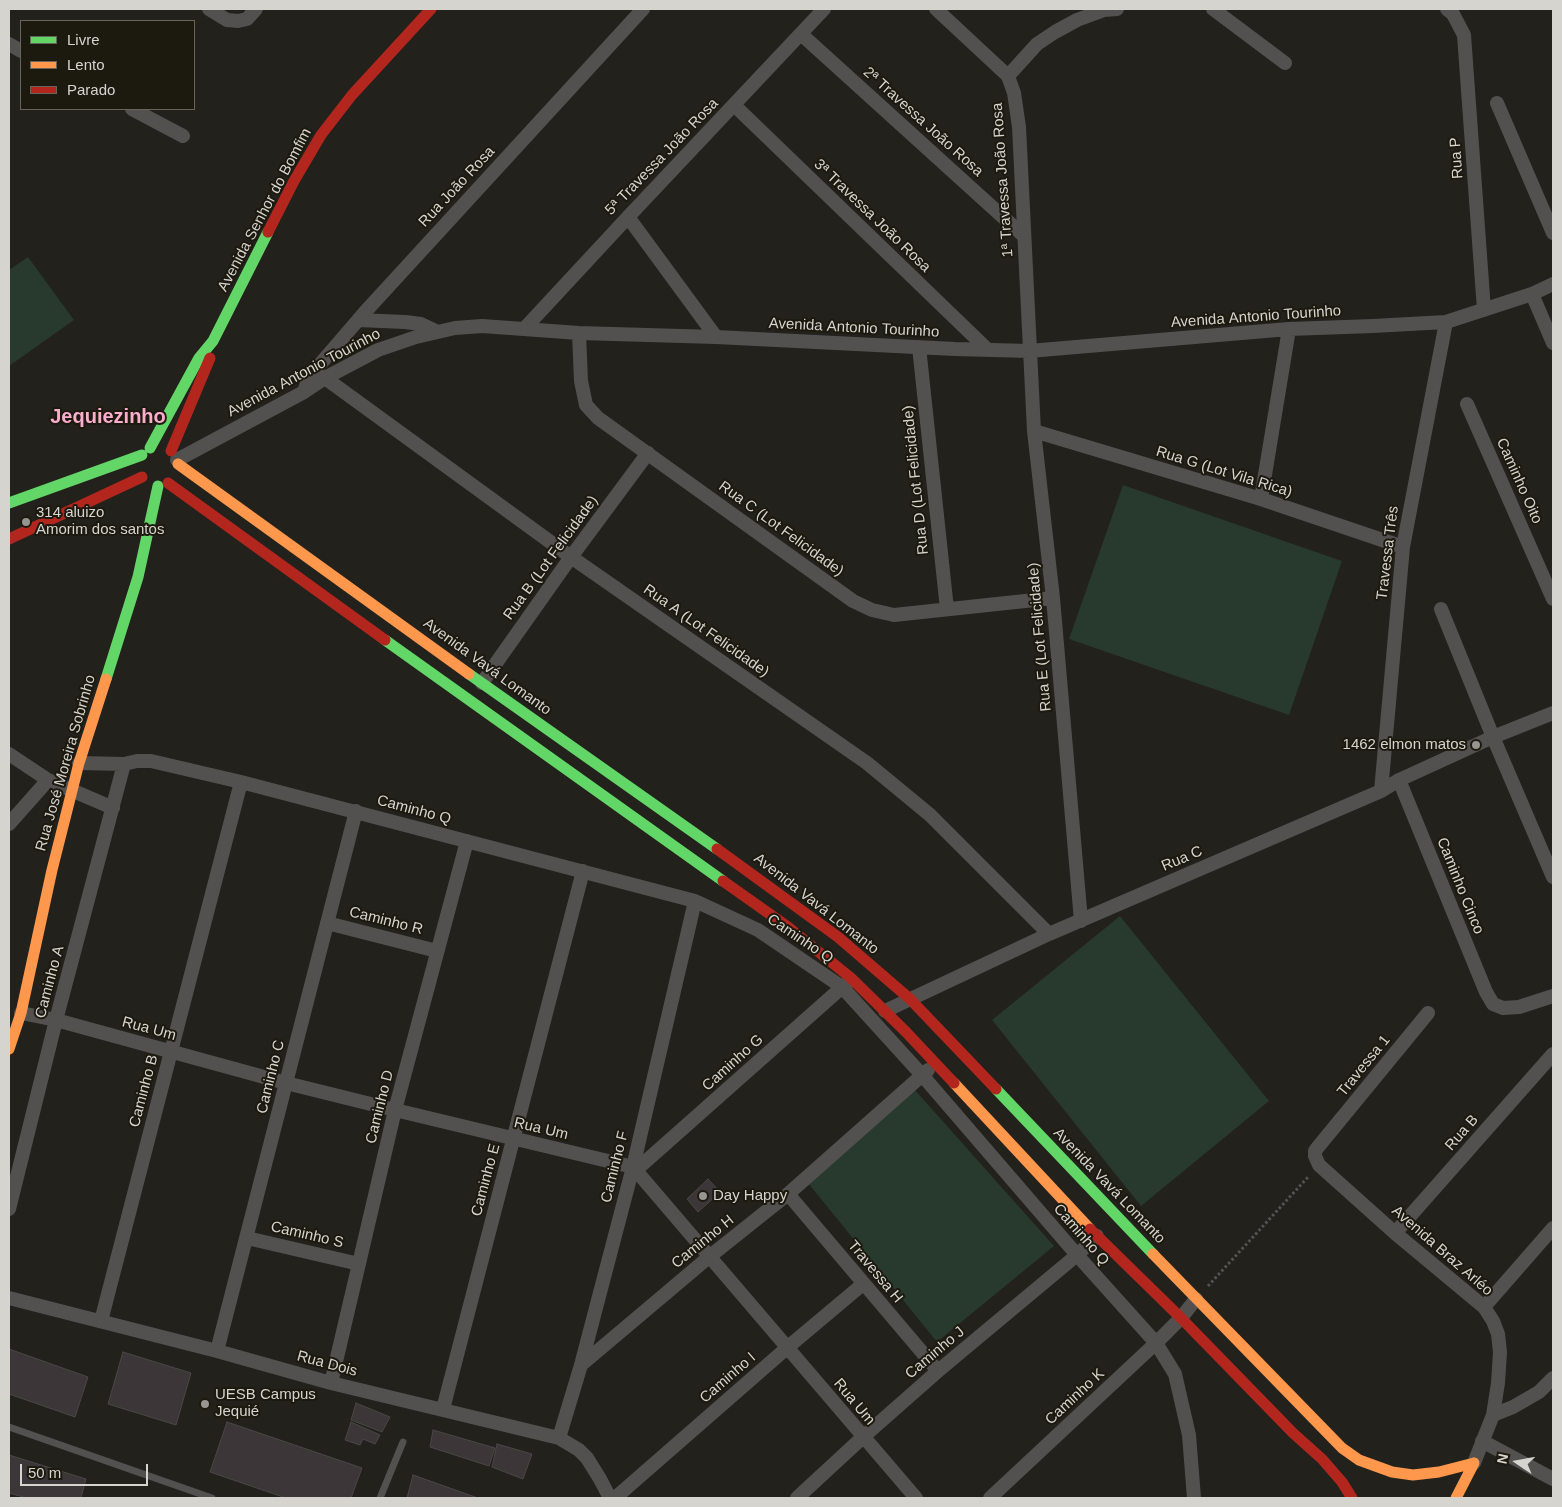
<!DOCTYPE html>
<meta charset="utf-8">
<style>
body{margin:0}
#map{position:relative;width:1562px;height:1507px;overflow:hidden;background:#22211c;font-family:Arial,sans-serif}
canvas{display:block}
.frame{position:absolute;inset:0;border:10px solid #d6d4ce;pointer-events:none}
.legend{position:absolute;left:20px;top:20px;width:175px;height:90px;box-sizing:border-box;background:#1c190f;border:1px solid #66645b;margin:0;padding:6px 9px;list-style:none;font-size:15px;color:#d6d4ce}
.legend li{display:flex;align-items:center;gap:10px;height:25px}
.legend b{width:25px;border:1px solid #66645b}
.north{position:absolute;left:1492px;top:1437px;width:50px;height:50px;-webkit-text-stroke:4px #1c190f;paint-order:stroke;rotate:282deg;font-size:14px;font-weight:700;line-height:20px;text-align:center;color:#d6d4ce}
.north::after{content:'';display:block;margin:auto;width:18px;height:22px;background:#d6d4ce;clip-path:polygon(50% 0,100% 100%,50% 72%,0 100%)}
.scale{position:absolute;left:20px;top:1464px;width:128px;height:22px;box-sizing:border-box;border:2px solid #d6d4ce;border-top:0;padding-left:6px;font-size:15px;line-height:18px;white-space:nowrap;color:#d6d4ce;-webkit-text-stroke:4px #1c190f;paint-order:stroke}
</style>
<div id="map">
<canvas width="1562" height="1507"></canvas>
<div class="frame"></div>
<ul class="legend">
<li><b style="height:6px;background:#63d668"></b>Livre</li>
<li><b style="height:6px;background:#ff974d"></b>Lento</li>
<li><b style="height:6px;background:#b3261e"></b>Parado</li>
</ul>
<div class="north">N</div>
<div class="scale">50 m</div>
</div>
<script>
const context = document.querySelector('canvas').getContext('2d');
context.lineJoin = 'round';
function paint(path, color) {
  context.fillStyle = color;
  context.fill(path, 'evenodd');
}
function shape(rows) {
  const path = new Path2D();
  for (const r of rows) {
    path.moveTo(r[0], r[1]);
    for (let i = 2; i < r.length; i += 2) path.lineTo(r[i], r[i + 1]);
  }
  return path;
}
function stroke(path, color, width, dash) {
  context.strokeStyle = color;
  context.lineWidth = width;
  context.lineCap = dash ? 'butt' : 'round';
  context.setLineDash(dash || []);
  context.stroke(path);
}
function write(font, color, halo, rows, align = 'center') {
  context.font = font + ' Arial,sans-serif';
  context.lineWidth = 4;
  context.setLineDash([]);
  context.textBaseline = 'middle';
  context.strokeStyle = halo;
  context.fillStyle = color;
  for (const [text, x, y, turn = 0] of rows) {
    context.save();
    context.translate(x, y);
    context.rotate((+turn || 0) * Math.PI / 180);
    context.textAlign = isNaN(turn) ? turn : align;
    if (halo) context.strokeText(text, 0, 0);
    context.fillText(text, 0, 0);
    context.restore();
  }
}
paint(shape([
 [28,257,74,320,9,366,9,270],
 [1123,485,1342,561,1289,715,1069,639],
 [1120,916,1269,1101,1141,1206,992,1020],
 [914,1089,1054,1246,937,1342,808,1183]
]), '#28392e');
const building = shape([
 [708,1179,720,1192,698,1212,687,1199,708,1179],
 [9,1349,88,1377,75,1417,9,1394,9,1349],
 [123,1352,191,1373,176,1425,108,1404,123,1352],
 [356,1403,390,1417,382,1432,351,1420,356,1403],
 [227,1422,362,1468,351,1498,286,1498,210,1472,227,1422],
 [351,1422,380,1435,375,1444,363,1439,360,1445,345,1440,351,1422],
 [433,1430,495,1448,489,1466,430,1447,433,1430],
 [497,1444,532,1454,523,1479,492,1467,497,1444],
 [9,1455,86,1479,81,1498,27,1498,9,1493,9,1455],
 [413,1475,478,1498,407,1498,413,1475]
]);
paint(building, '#3c3638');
stroke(building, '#4a4746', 1);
stroke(shape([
 [1208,1286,1309,1176]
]), '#555452', 3, [2.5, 2.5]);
stroke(shape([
 [9,1427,212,1498],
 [380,1498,403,1442]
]), '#52514f', 7);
stroke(shape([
 [209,9,227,20,238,21,247,19,256,9],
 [936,9,1008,76,1014,93,1019,127,1034,431,1053,598,1081,921],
 [1213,9,1285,63],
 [1447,9,1453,14,1464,35,1484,310],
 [801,34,1024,236],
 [9,44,21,51],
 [1008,76,1037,44,1055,32,1077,20,1104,10,1117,9],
 [1497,103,1553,233],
 [734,105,988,350],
 [132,109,183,136],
 [628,217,716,337],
 [1532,294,1553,343],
 [358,320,405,322,421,324,438,332],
 [524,329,628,217,824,9],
 [579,333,581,381,586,405,598,418,853,601,872,610,894,615,1053,598],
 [919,347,947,609],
 [325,378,571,557,867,763,930,815,1049,934],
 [304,392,309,377,365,312,643,9],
 [1467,404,1553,599],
 [1034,431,1261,499,1403,547],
 [177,460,304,392,325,378,378,350,416,337,455,328,482,326,579,333,716,337,955,349,1029,351,1289,329,1373,326,1446,322,1532,294,1553,284],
 [1261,499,1289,329],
 [1441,609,1493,737,1553,877],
 [482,683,571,557,648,453],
 [9,754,48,780,113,808],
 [79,763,124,764,137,761,151,761,241,782,695,901,758,930,842,987,922,1075,1077,1255,1156,1343,1175,1374,1189,1435,1194,1498],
 [1399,780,1486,992,1493,1004,1503,1008,1519,1007,1553,996],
 [1381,791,1403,547,1446,322],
 [9,824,48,780],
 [327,923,437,951],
 [885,1011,1049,934,1381,791,1399,780,1493,737,1553,713],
 [21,1013,56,1020,286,1083,395,1110,633,1167,916,1498],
 [1428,1013,1318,1147,1315,1151,1315,1156,1319,1165,1395,1233,1484,1307,1493,1321,1498,1334,1500,1352,1498,1383,1493,1415,1474,1463],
 [636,1170,848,982],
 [788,1194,938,1371],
 [9,1209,56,1020,124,764],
 [1395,1233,1553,1054],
 [247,1238,359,1264],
 [9,1298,217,1351,331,1383,559,1438,579,1450,587,1458,600,1479,610,1498],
 [1484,1307,1553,1228],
 [101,1321,241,782],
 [217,1351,356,811],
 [581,1365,709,1257,788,1194,928,1070],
 [331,1383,395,1110,467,841],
 [443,1409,583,871],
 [1493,1415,1513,1407,1539,1392,1553,1378],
 [559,1438,581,1365,633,1167,695,901],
 [1482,1441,1553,1479],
 [615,1498,788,1347,863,1284],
 [797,1498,863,1437,938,1371,1077,1255,1097,1236],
 [990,1498,1156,1343,1181,1318,1196,1299]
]), '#52514f', 14);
stroke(shape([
 [150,448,199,358,213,341,268,232],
 [9,503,142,455],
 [385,640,723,881],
 [469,674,717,849],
 [106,679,138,577,158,486],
 [996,1089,1153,1254]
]), '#63d668', 11);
stroke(shape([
 [178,464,469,674],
 [9,1049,21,1013,52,870,79,763,106,679],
 [954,1083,1090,1229],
 [1153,1254,1342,1448,1359,1460,1392,1472,1413,1475,1439,1472,1474,1463],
 [1456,1498,1474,1463]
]), '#ff974d', 11);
stroke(shape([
 [268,232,294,181,321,135,352,95,431,9],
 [171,451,210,358],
 [168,483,385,640],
 [9,539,142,477],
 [717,849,838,937,910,999,996,1089],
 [723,881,788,927,851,978,906,1032,954,1083],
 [1090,1229,1181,1318,1293,1433,1322,1459,1342,1482,1352,1498]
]), '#b3261e', 11);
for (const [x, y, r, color] of [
 [26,522,5,"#979590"],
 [1476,745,5,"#979590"],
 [703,1196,5,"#979590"],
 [205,1404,5,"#979590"]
]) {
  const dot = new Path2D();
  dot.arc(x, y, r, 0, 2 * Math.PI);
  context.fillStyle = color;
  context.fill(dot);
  stroke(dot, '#1c190f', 2);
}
write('15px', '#d6d4ce', '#1c190f', [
 ["2ª Travessa João Rosa",923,122,42],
 ["5ª Travessa João Rosa",662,157,-46],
 ["Rua P",1457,158,-94],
 ["1ª Travessa João Rosa",1003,180,-94],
 ["Rua João Rosa",457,187,-47],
 ["Avenida Senhor do Bomfim",265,210,-62],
 ["3ª Travessa João Rosa",872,216,44],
 ["Avenida Antonio Tourinho",1256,317,-4],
 ["Avenida Antonio Tourinho",854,328,3],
 ["Avenida Antonio Tourinho",304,373,-28],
 ["Rua G (Lot Vila Rica)",1224,472,17],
 ["Rua D (Lot Felicidade)",916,480,-96],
 ["Caminho Oito",1519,481,66],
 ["Rua C (Lot Felicidade)",781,529,36],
 ["Travessa Três",1388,553,-83],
 ["Rua B (Lot Felicidade)",551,558,-54],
 ["Rua A (Lot Felicidade)",706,631,35],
 ["Rua E (Lot Felicidade)",1040,637,-95],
 ["Avenida Vavá Lomanto",487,667,36],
 ["Rua José Moreira Sobrinho",66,763,-74],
 ["Caminho Q",414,810,15],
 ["Rua C",1182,859,-23],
 ["Caminho Cinco",1460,886,68],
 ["Avenida Vavá Lomanto",816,904,38],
 ["Caminho R",386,921,14],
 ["Caminho Q",800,939,34],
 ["Caminho A",50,982,-75],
 ["Rua Um",149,1029,15],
 ["Caminho G",733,1063,-42],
 ["Travessa 1",1364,1066,-51],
 ["Caminho C",271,1077,-76],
 ["Caminho B",144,1091,-75],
 ["Caminho D",380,1107,-76],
 ["Rua Um",541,1129,13],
 ["Rua B",1462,1133,-49],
 ["Caminho F",615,1167,-76],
 ["Caminho E",486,1180,-75],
 ["Avenida Vavá Lomanto",1109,1186,46],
 ["Caminho S",307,1235,13],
 ["Caminho Q",1081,1235,49],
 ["Caminho H",703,1242,-39],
 ["Avenida Braz Arléo",1442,1251,41],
 ["Travessa H",875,1272,50],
 ["Caminho J",935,1353,-40],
 ["Rua Dois",327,1364,15],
 ["Caminho I",728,1378,-41],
 ["Caminho K",1075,1397,-43],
 ["Rua Um",854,1402,50]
]);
write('15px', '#d6d4ce', '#1c190f', [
 ["314 aluizo",36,513],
 ["Amorim dos santos",36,530],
 ["1462 elmon matos",1466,745,"right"],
 ["Day Happy",713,1196],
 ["UESB Campus",215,1395],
 ["Jequié",215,1412]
], 'left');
write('bold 20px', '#fcadce', '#1c190f', [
 ["Jequiezinho",108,417]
]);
</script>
